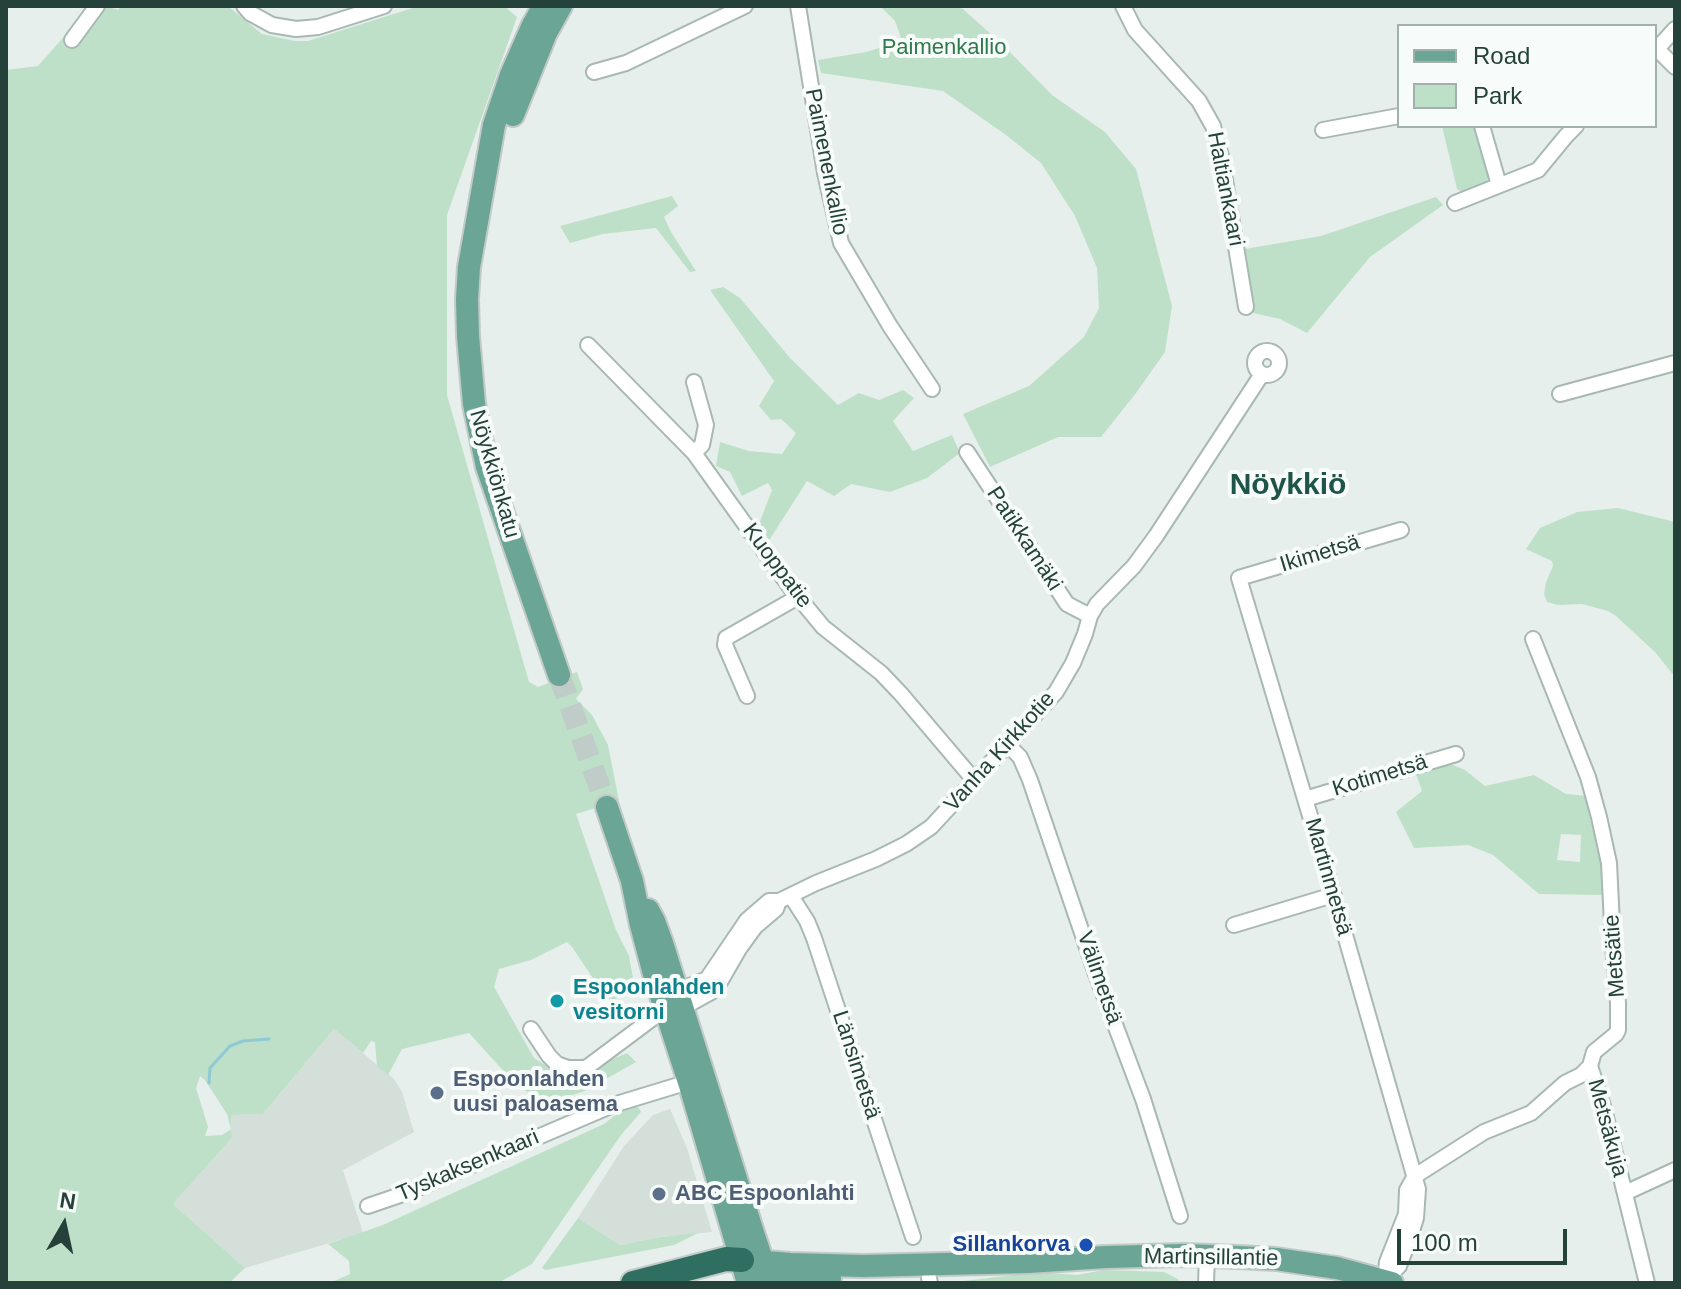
<!DOCTYPE html>
<meta charset="utf-8">
<style>
body{margin:0}
#map{position:relative;width:1681px;height:1289px;overflow:hidden;background:#e6efeb;font-family:Helvetica,sans-serif}
canvas{display:block}
.frame{position:absolute;inset:0;border:8px solid #24423a;pointer-events:none}
.legend{position:absolute;left:1397px;top:24px;width:260px;height:104px;box-sizing:border-box;background:#f7fbf9;border:2px solid #a3b1ad;margin:0;padding:10px 14px;list-style:none;font-size:24px;color:#24423a}
.legend li{display:flex;align-items:center;gap:16px;height:40px}
.legend b{width:40px;border:2px solid #a3b1ad}
.north{position:absolute;left:24px;top:1185px;width:80px;height:80px;-webkit-text-stroke:6px #f7fbf9;paint-order:stroke;rotate:9deg;font-size:22px;font-weight:700;line-height:32px;text-align:center;color:#24423a}
.north::after{content:'';display:block;margin:auto;width:28px;height:36px;background:#24423a;clip-path:polygon(50% 0,100% 100%,50% 72%,0 100%)}
.scale{position:absolute;left:1397px;top:1229px;width:170px;height:36px;box-sizing:border-box;border:4px solid #24423a;border-top:0;padding-left:10px;font-size:24px;line-height:28px;white-space:nowrap;color:#24423a;-webkit-text-stroke:6px #f7fbf9;paint-order:stroke}
</style>
<div id="map">
<canvas width="1681" height="1289"></canvas>
<div class="frame"></div>
<ul class="legend">
<li><b style="height:10px;background:#6aa596"></b>Road</li>
<li><b style="height:22px;background:#bfe0c8"></b>Park</li>
</ul>
<div class="north">N</div>
<div class="scale">100 m</div>
</div>
<script>
const context = document.querySelector('canvas').getContext('2d');
context.lineJoin = 'round';
function paint(path, color) {
  context.fillStyle = color;
  context.fill(path, 'evenodd');
}
function shape(rows) {
  const path = new Path2D();
  for (const r of rows) {
    if (r.length === 3) {
      path.moveTo(r[0] + r[2], r[1]);
      path.arc(r[0], r[1], r[2], 0, 2 * Math.PI);
      continue;
    }
    path.moveTo(r[0], r[1]);
    for (let i = 2; i < r.length; i += 2) path.lineTo(r[i], r[i + 1]);
  }
  return path;
}
function stroke(path, color, width, dash) {
  context.strokeStyle = color;
  context.lineWidth = width;
  context.lineCap = dash ? 'butt' : 'round';
  context.setLineDash(dash || []);
  context.stroke(path);
}
function write(font, color, halo, rows, align = 'center') {
  context.font = font + ' Helvetica,sans-serif';
  context.lineWidth = 8;
  context.setLineDash([]);
  context.textBaseline = 'middle';
  context.strokeStyle = halo;
  context.fillStyle = color;
  for (const [text, x, y, turn = 0] of rows) {
    context.save();
    context.translate(x, y);
    context.rotate((+turn || 0) * Math.PI / 180);
    context.textAlign = isNaN(turn) ? turn : align;
    if (halo) context.strokeText(text, 0, 0);
    context.fillText(text, 0, 0);
    context.restore();
  }
}
paint(shape([
 [334,1029,394,1079,402,1092,414,1132,343,1170,363,1233,245,1268,173,1204,232,1138,231,1115,263,1114],
 [670,1109,687,1148,712,1232,660,1237,620,1245,578,1218,624,1146,653,1115]
]), '#d4dfda');
paint(shape([
 [105,6,118,10,121,6,228,6,262,34,295,41,308,41,419,6,504,6,517,17,447,215,447,395,529,682,538,687,577,672,583,689,576,699,592,715,608,745,619,801,576,814,616,930,629,956,635,989,609,1002,572,947,567,942,531,960,499,969,494,987,534,1058,557,1072,582,1072,627,1053,636,1062,585,1091,542,1104,509,1077,469,1033,402,1049,388,1075,377,1066,375,1042,371,1041,363,1053,334,1029,263,1114,231,1115,232,1138,173,1204,245,1268,229,1283,6,1283,6,70,38,66,69,31,89,25],
 [200,1076,205,1080,227,1114,231,1129,222,1135,205,1136,208,1127,196,1088],
 [880,6,953,6,963,9,1004,46,1052,95,1105,132,1136,169,1172,306,1165,352,1136,393,1101,437,1058,437,990,467,963,414,1029,386,1084,337,1099,308,1097,268,1075,216,1041,163,1006,135,943,91,821,73,818,60,866,52,902,41,895,21],
 [1442,126,1477,126,1491,170,1487,182,1462,192,1457,189],
 [672,196,678,206,664,217,671,232,696,271,690,272,656,228,603,234,570,243,560,226],
 [1436,197,1443,205,1370,257,1307,333,1280,319,1253,313,1245,249,1321,236],
 [723,287,740,298,790,358,838,405,859,393,879,400,903,390,914,398,893,421,913,451,952,435,960,453,927,478,890,492,851,484,834,496,807,481,768,542,757,529,772,490,768,483,742,496,730,472,716,466,720,442,749,451,782,454,796,433,781,419,771,420,759,406,774,381,710,290],
 [1618,508,1675,522,1675,677,1655,652,1616,616,1608,611,1582,604,1558,605,1547,602,1544,594,1546,582,1553,566,1552,561,1526,549,1540,528,1577,512],
 [1448,763,1465,770,1485,786,1534,775,1566,794,1588,796,1591,823,1601,859,1603,895,1539,894,1493,855,1468,845,1414,848,1396,812,1422,791,1416,774],
 [1561,834,1581,835,1580,862,1557,860],
 [635,1106,639,1108,641,1112,621,1135,532,1264,498,1283,330,1283,350,1274,349,1261,328,1244,383,1225,604,1124,619,1112],
 [578,1218,620,1245,660,1237,698,1233,674,1245,545,1270,542,1268],
 [1104,1270,1164,1272,1178,1279,1180,1283,947,1283,1038,1272,1077,1275]
]), '#bfe0c8');
stroke(shape([
 [209,1083,210,1068,230,1046,243,1041,269,1039]
]), '#8ec9d4', 3);
stroke(shape([
 [559,675,607,807]
]), '#bfccc8', 22, [22, 11]);
const minor = shape([
 [244,6,250,13,272,25,296,29,318,27,384,6],
 [798,6,825,173,841,243,890,326,932,389],
 [1123,6,1135,30,1199,101,1213,126,1221,156,1246,307],
 [72,40,97,6],
 [1657,49,1675,67],
 [1655,51,1675,29],
 [594,72,626,63,745,6],
 [1482,126,1499,185],
 [1323,130,1399,116],
 [1455,203,1538,170,1566,136,1576,126],
 [588,345,694,453,790,587,823,627,881,673,901,694,974,780],
 [1267,363,12],
 [694,382,706,425,702,445,694,453],
 [1560,394,1675,363],
 [967,452,1067,604,1090,616],
 [747,696,725,645,726,638,798,597],
 [1008,745,1020,757,1030,780,1096,974,1143,1099,1180,1216],
 [1305,799,1456,754],
 [791,896,807,921,814,938,913,1237],
 [1234,925,1333,895],
 [677,1008,682,1008,711,992,720,982,739,949,755,927,776,909,779,901],
 [531,1029,549,1056,557,1064,568,1068,586,1068,653,1018,665,1007,677,991,707,979,747,920,769,901,779,901,816,883,876,859,906,844,931,827,1056,692,1073,663,1085,634,1090,616,1097,604,1134,566,1156,536,1262,374],
 [1590,1066,1604,1109,1647,1283],
 [1415,1176,1484,1132,1531,1113,1565,1083,1581,1075,1590,1066,1594,1052,1616,1034,1618,1030,1618,1003,1613,945,1609,863,1599,817,1588,777,1533,639],
 [1625,1193,1675,1170],
 [368,1206,409,1192,613,1105,695,1080],
 [929,1278,930,1283],
 [1385,1280,1399,1266,1410,1237,1416,1218,1418,1189,1331,886,1239,578,1401,530],
 [1385,1280,1387,1262,1406,1214,1407,1190,1415,1176],
 [1206,1283,1207,1256]
]);
const primary = shape([
 [544,6,533,25,511,75,494,125,469,267,467,299,468,336,474,404,487,467,559,675],
 [513,115,546,33,561,6],
 [607,807,632,881,641,925,654,974,689,1082,748,1283],
 [648,910,654,921,662,943,754,1236,770,1283],
 [742,1260,790,1264,863,1266,1028,1262,1106,1257,1184,1255,1238,1257,1276,1259,1337,1268,1392,1283],
 [757,1281,830,1279]
]);
const motorway = shape([
 [633,1283,726,1259,742,1260]
]);
stroke(minor, '#a8b8b2', 18);
stroke(primary, '#c2cac8', 26);
stroke(motorway, '#c2cac8', 28);
stroke(minor, '#fff', 14);
stroke(primary, '#6aa596', 22);
stroke(motorway, '#2f6f62', 24);
for (const [x, y, r, color] of [
 [557,1001,8,"#0f9aa8"],
 [437,1093,8,"#5c6f8a"],
 [659,1194,8,"#5c6f8a"],
 [1086,1245,8,"#1a4fb4"]
]) {
  const dot = new Path2D();
  dot.arc(x, y, r, 0, 2 * Math.PI);
  context.fillStyle = color;
  context.fill(dot);
  stroke(dot, '#f7fbf9', 3);
}
write('22px', '#2d7a4b', '#f7fbf9', [
 ["Paimenkallio",944,48]
]);
write('22px', '#24423a', '#f7fbf9', [
 ["Paimenenkallio",826,162,79],
 ["Haltiankaari",1225,189,79],
 ["Nöykkiönkatu",494,474,74],
 ["Patikkamäki",1024,539,57],
 ["Ikimetsä",1320,554,-17],
 ["Kuoppatie",777,566,53],
 ["Vanha Kirkkotie",1000,752,-48],
 ["Kotimetsä",1380,776,-17],
 ["Martinmetsä",1328,877,74],
 ["Metsätie",1615,956,-94],
 ["Välimetsä",1099,978,71],
 ["Länsimetsä",856,1065,72],
 ["Metsäkuja",1607,1128,75],
 ["Tyskaksenkaari",468,1166,-23],
 ["Martinsillantie",1211,1258,1]
]);
write('bold 22px', '#0d838f', '#f7fbf9', [
 ["Espoonlahden",573,988],
 ["vesitorni",573,1013]
], 'left');
write('bold 22px', '#4e5e75', '#f7fbf9', [
 ["Espoonlahden",453,1080],
 ["uusi paloasema",453,1105],
 ["ABC Espoonlahti",675,1194]
], 'left');
write('bold 22px', '#164399', '#f7fbf9', [
 ["Sillankorva",1070,1245]
], 'right');
write('bold 30px', '#1f5548', '#f7fbf9', [
 ["Nöykkiö",1288,486]
]);
</script>
